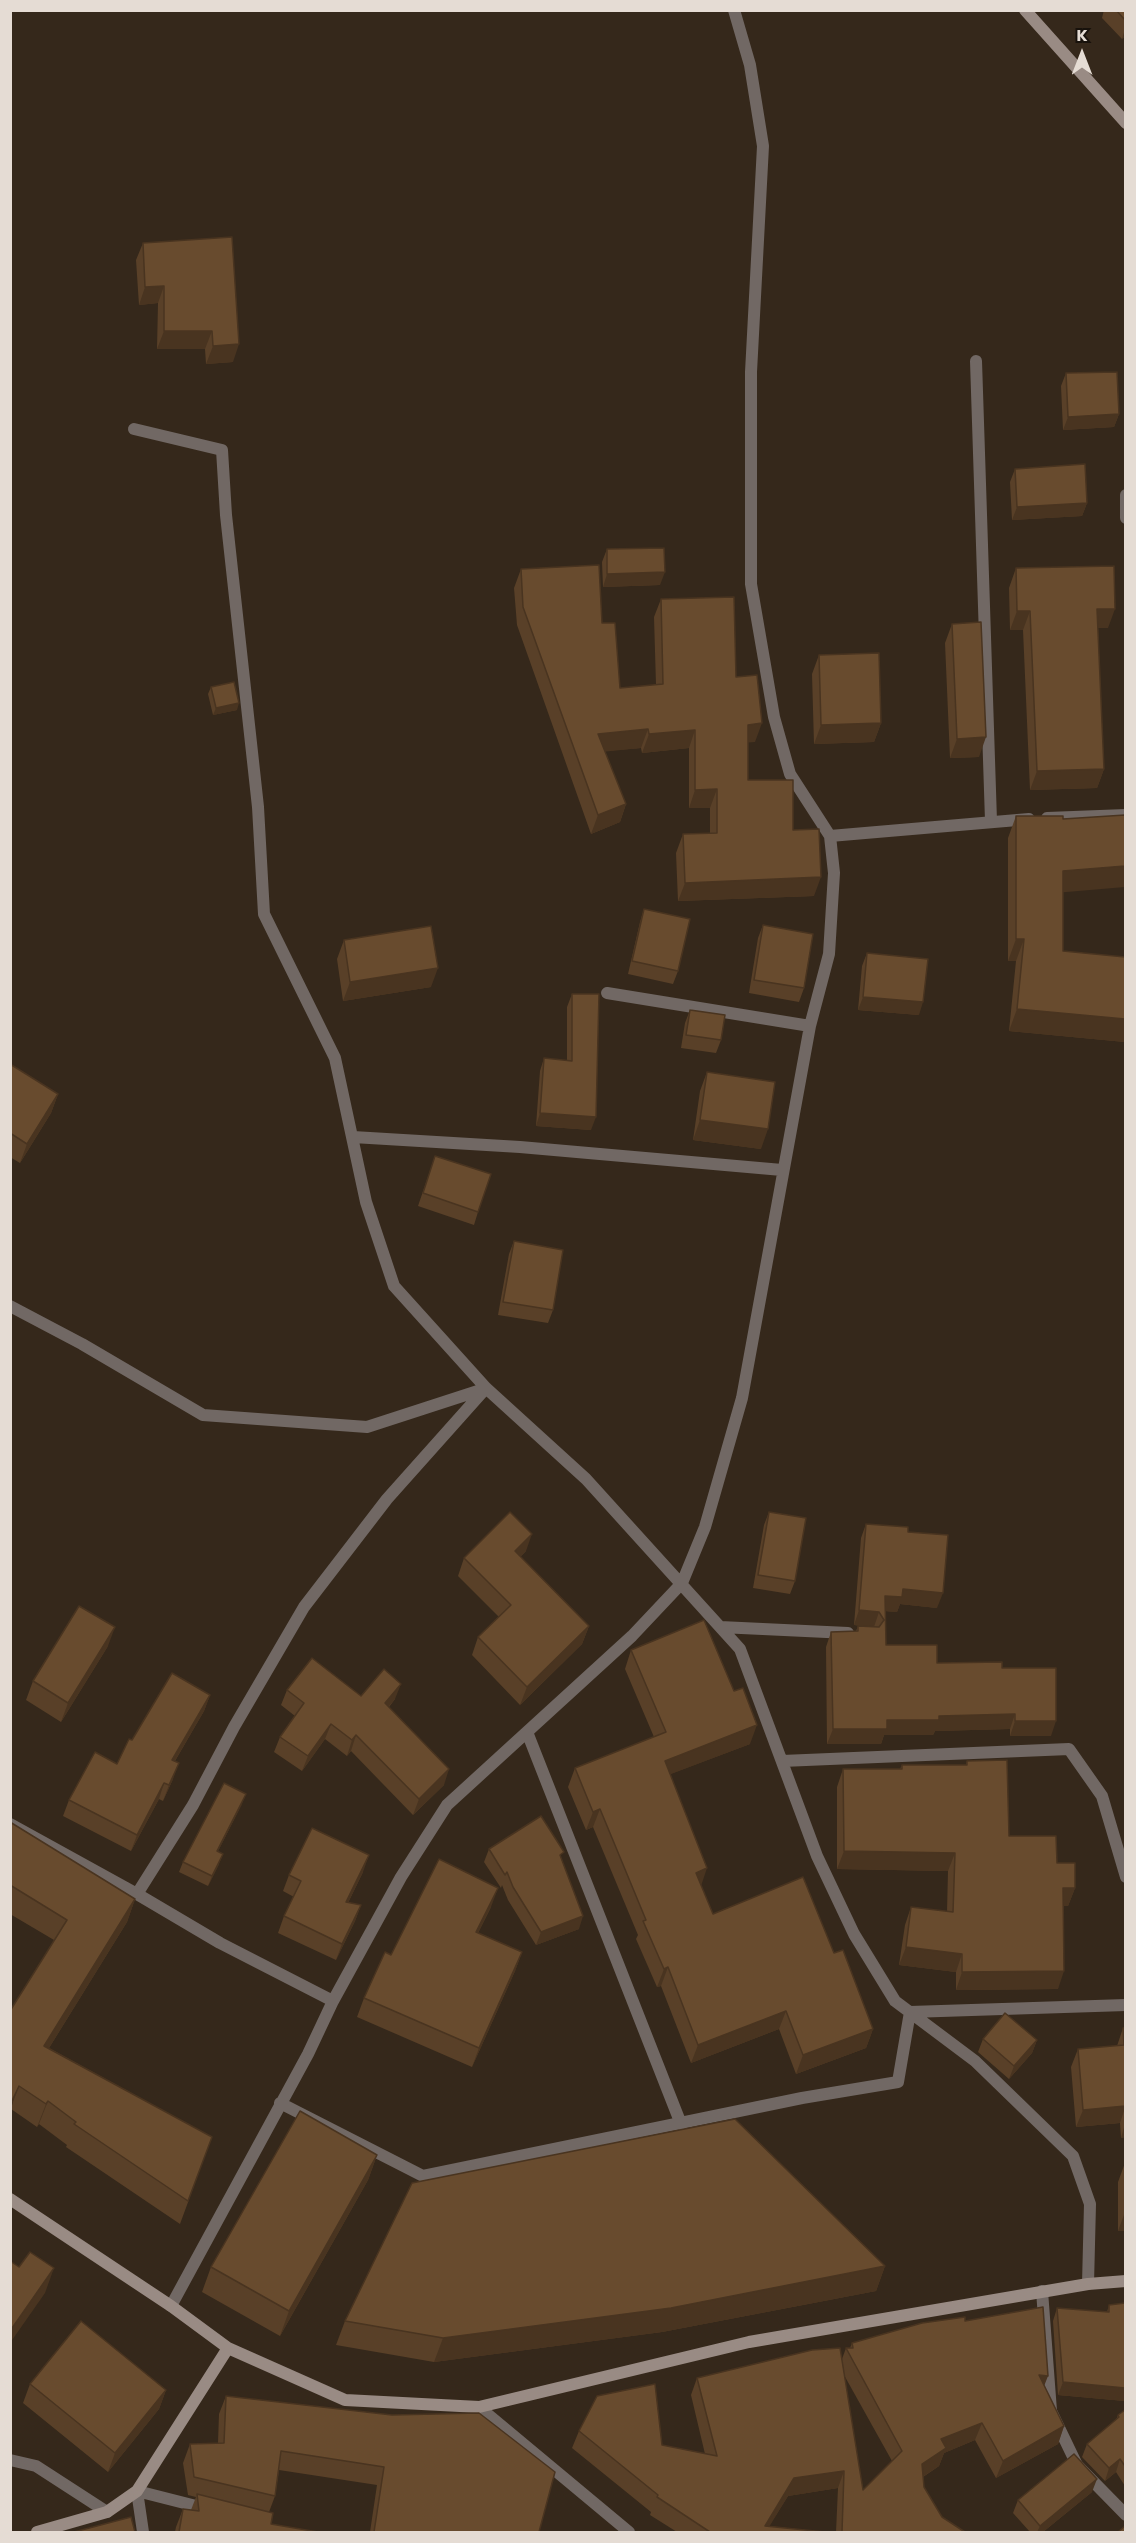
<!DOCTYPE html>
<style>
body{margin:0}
#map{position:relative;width:1136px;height:2543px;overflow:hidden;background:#35281b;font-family:Poppins,sans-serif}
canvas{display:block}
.frame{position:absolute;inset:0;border:12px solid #e5dcd4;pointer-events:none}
.north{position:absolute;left:1052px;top:24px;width:60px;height:60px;-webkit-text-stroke:4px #18120c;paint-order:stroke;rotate:0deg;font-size:16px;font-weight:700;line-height:24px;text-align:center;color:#e5dcd4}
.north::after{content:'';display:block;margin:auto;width:21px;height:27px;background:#e5dcd4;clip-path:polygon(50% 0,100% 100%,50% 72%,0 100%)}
</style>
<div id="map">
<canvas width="1136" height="2543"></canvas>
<div class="frame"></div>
<div class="north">K</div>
</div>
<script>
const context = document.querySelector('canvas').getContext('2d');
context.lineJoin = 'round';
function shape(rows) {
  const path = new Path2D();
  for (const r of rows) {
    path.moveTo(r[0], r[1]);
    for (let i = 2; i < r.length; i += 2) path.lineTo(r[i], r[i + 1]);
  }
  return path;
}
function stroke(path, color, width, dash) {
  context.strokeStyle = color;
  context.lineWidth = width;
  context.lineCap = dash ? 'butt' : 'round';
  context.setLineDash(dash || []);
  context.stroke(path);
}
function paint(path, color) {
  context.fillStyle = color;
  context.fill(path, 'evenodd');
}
stroke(shape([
 [976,361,991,821],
 [134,429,222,450,226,515,258,807,264,914,335,1058,366,1202,394,1286,486,1388,586,1479,740,1649,817,1856,854,1934,895,2001,975,2061,1073,2156,1090,2204,1088,2284],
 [1126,495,1126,518],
 [1047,818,1126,815],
 [830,836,1029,819],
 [607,993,810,1026],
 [353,1137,520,1147,782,1170],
 [10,1306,82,1344,203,1415,367,1427,484,1389],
 [720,1627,848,1633],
 [527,1732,681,2124],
 [782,1761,1069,1749,1102,1796,1126,1877],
 [10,1824,137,1894],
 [333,2001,220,1943,137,1894,193,1805,234,1727,304,1607,387,1499,486,1388],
 [280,2103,423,2176,802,2098,898,2082,910,2012,1126,2005],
 [1042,2291,1051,2411,1077,2465,1126,2515],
 [171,2306,308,2054,333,2001,401,1877,447,1805,632,1636,682,1583,705,1527,742,1398,810,1026,829,954,834,873,830,836,790,774,774,717,751,584,751,372,763,146,750,65,734,10],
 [479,2407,629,2532],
 [10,2460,36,2466,107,2512],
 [143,2532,137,2491,208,2509]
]), '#716864', 12);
stroke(shape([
 [1025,10,1126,123],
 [10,2199,171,2306,228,2348,345,2400,479,2407,749,2342,1088,2284,1126,2281],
 [37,2532,107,2512,137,2491,228,2348]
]), '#998b84', 12);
paint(shape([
 [1104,10,1125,10,1125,36,1122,39,1102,18],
 [232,237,233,362,206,364,205,349,157,349,158,303,139,305,136,260,143,243],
 [1066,373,1119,414,1114,427,1063,430,1061,386],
 [1015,469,1087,503,1082,516,1012,520,1010,482],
 [607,549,660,585,603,587,602,562],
 [1016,568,1108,628,1098,628,1104,769,1097,788,1030,790,1023,630,1010,630,1009,588],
 [521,569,602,623,620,688,656,685,654,617,661,599,736,677,755,742,748,742,748,780,793,830,814,896,678,901,676,853,683,834,710,833,710,808,689,808,689,748,642,753,641,748,605,751,626,804,620,822,591,834,517,625,514,588],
 [952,624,979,757,950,758,945,643],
 [819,655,881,723,874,742,814,744,812,674],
 [211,687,237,710,213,715,208,694],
 [1016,816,1063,892,1063,951,1125,957,1125,1042,1009,1031,1016,961,1008,961,1008,838],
 [644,909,678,971,673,984,628,974,640,922],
 [763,925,804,988,799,1002,749,993,758,938],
 [344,940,431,987,343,1001,337,959],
 [867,953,919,1015,858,1010,862,966],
 [572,994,591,1130,536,1126,540,1071,544,1058,567,1061,567,1007],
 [690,1010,721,1040,716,1053,681,1048,685,1023],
 [10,1064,58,1094,51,1113,20,1163,10,1157],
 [707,1072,761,1149,693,1140,700,1091],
 [435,1156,478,1212,474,1225,418,1206],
 [514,1241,553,1310,548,1323,498,1315,509,1254],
 [769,1512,795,1581,790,1594,753,1588,764,1525],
 [866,1524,908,1532,937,1608,900,1604,897,1612,886,1611,886,1645,937,1663,1002,1668,1051,1736,1010,1736,1010,1729,935,1731,933,1735,884,1735,881,1744,827,1744,826,1647,831,1632,856,1631,858,1626,871,1627,854,1625,861,1538],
 [526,1551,520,1557,589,1626,582,1644,520,1705,472,1655,478,1637,499,1617,458,1576,464,1558],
 [108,1646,61,1722,26,1700,33,1681],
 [631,1650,750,1744,670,1774,701,1885,713,1914,834,1953,873,2029,866,2048,796,2074,779,2029,691,2063,661,1986,657,1987,636,1939,638,1935,593,1827,586,1830,568,1787,575,1768,654,1737,625,1669],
 [287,1690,395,1699,389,1707,444,1785,413,1815,351,1751,347,1756,325,1739,302,1771,274,1752,280,1737,295,1716,281,1705],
 [210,1695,204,1711,175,1761,173,1779,163,1801,159,1799,131,1851,63,1816,69,1800,117,1764,132,1740],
 [967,1761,1009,1836,1057,1863,1075,1888,1068,1906,1064,1906,1058,1989,956,1990,956,1972,899,1965,905,1925,911,1907,947,1912,948,1871,837,1869,837,1787,843,1769,900,1769,902,1765,966,1765],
 [242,1804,218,1851,219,1864,208,1886,179,1872,183,1862],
 [10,1822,135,1899,127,1922,49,2048,212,2137,180,2224,66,2147,67,2145,39,2124,37,2127,11,2109,54,1940,10,1914],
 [489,1849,561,1859,579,1929,536,1945,508,1900,502,1885,501,1888,484,1862],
 [363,1872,348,1903,361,1905,355,1921,336,1960,278,1933,284,1916,294,1897,283,1891,289,1875],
 [491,1907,478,1933,522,1952,515,1971,472,2067,357,2017,364,1998,391,1955],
 [1123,2028,1125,2028,1125,2137,1121,2138,1120,2123,1076,2127,1071,2067,1078,2049,1117,2046],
 [983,2039,1037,2040,1032,2053,1009,2079,978,2052],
 [377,2155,368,2180,280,2336,202,2292,211,2267],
 [1125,2163,1125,2231,1118,2231,1118,2182],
 [885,2266,876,2291,662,2332,434,2362,336,2345,345,2321],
 [1125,2303,1125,2401,1058,2395,1053,2321,1057,2308,1107,2312,1109,2305],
 [965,2321,1044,2386,1064,2426,1058,2444,996,2478,975,2440,944,2453,939,2466,923,2477,924,2487,942,2517,965,2532,836,2532,838,2488,788,2496,769,2526,825,2532,677,2532,650,2515,651,2512,572,2448,579,2431,662,2445,705,2454,691,2395,697,2378,842,2359,846,2348,850,2348,852,2343],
 [844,2375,892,2461,863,2490],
 [30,2384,166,2390,159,2409,108,2472,23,2403],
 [226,2396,539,2532,370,2532,377,2485,279,2470,275,2496,269,2512,271,2524,318,2532,175,2532,176,2527,183,2509,191,2510,196,2497,188,2495,183,2463,190,2444,218,2443,219,2414],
 [1125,2410,1125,2486,1116,2472,1105,2481,1082,2457,1087,2444,1116,2420,1118,2415],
 [1092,2492,1043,2532,1030,2532,1013,2513,1018,2500]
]), '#594028');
paint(shape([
 [1125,29,1125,36,1122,39],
 [164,286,158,303,139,305,145,287],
 [164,331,212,331,205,349,157,349],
 [239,344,233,362,206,364,213,346],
 [1119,414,1114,427,1063,430,1068,417],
 [1087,503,1082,516,1012,520,1017,507],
 [665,572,660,585,603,587,607,574],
 [1097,609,1115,609,1108,628,1090,628],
 [1017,611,1030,611,1023,630,1010,630],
 [239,703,237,710,213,715,216,708],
 [762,723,755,742,742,743,748,725],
 [881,723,874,742,814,744,821,725],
 [648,729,641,748,591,753,598,734],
 [695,730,689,748,642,753,649,734],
 [986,737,979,757,950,758,957,739],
 [1104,769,1097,788,1030,790,1037,771],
 [717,789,710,808,689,808,695,790],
 [626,804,620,822,591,834,598,815],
 [1125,866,1125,887,1055,893,1063,871],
 [821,877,814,896,678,901,685,883],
 [1016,939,1024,939,1016,961,1008,961],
 [438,968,431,987,343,1001,350,982],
 [863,997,923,1002,919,1015,858,1010],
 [1017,1009,1125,1019,1125,1042,1009,1031],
 [58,1094,51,1113,20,1163,27,1144],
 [540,1113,596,1117,591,1130,536,1126],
 [700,1120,768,1129,761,1149,693,1140],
 [532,1534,526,1551,508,1569,515,1551],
 [903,1589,943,1593,937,1608,900,1604,897,1612,880,1611,885,1596],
 [859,1610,879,1612,874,1627,854,1625],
 [589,1626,582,1644,520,1705,527,1687],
 [115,1627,108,1646,61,1722,68,1703],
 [401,1684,395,1699,379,1718,385,1703],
 [210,1695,204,1711,166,1776,172,1760],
 [1015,1714,1010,1729,935,1731,933,1735,884,1735,881,1744,827,1744,833,1729,887,1720,939,1716],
 [1015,1721,1056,1721,1051,1736,1010,1736],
 [331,1724,325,1739,302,1771,308,1756],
 [757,1725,750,1744,658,1779,665,1761],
 [356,1735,351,1751,347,1756,352,1740],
 [179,1763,173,1779,163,1801,169,1785],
 [449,1769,444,1785,413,1815,419,1799],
 [164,1783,159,1799,131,1851,137,1835],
 [246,1794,242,1804,213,1861,217,1851],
 [600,1809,593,1827,586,1830,593,1812],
 [844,1851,955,1853,948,1871,837,1869],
 [223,1854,219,1864,208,1886,212,1876],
 [369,1855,363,1872,340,1919,346,1902],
 [707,1868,701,1886,696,1873],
 [498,1888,491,1907,469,1951,476,1932],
 [1063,1888,1075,1888,1068,1906,1057,1906],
 [135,1899,127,1922,36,2069,44,2046],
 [361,1905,355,1921,336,1960,342,1944],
 [583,1916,579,1929,536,1945,541,1932],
 [906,1947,962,1954,956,1972,899,1965],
 [522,1952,515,1971,472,2067,479,2048],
 [668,1967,661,1986,657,1987,664,1969],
 [1064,1971,1058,1989,956,1990,962,1972],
 [786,2011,779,2029,691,2063,698,2045],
 [873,2029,866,2048,796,2074,803,2055],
 [1037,2040,1032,2053,1009,2079,1014,2066],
 [19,2086,10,2110,10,2105],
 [48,2101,39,2124,37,2127,46,2104],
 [1125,2106,1125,2108,1120,2123,1076,2127,1083,2110],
 [1125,2124,1125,2137,1121,2138],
 [377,2155,368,2180,280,2336,289,2311],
 [1125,2212,1125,2231,1118,2231],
 [885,2266,876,2291,662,2332,434,2362,443,2338],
 [54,2268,45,2293,10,2343,10,2331],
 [1039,2375,1048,2376,1041,2394],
 [1063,2382,1125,2388,1125,2401,1058,2395],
 [166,2390,159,2409,108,2472,115,2453],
 [982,2423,975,2440,944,2453,939,2466,915,2482,922,2464,941,2439],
 [1064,2426,1058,2444,996,2478,1003,2461],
 [1120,2459,1116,2472,1105,2481,1109,2468],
 [844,2471,838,2488,788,2496,766,2532,765,2526,794,2478],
 [1097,2479,1092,2492,1043,2532,1037,2532,1040,2526]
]), '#493420');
const building = shape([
 [1116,10,1125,10,1125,20,1116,10],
 [232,237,239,344,213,346,212,331,164,331,164,286,145,287,143,243,232,237],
 [1117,372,1119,414,1068,417,1066,373,1117,372],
 [1085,464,1087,503,1017,507,1015,469,1085,464],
 [664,548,665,572,607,574,607,549,664,548],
 [599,565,602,623,615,623,620,688,663,684,661,599,734,597,736,677,757,675,762,723,748,725,748,780,793,780,793,830,819,829,821,877,685,883,683,834,717,833,717,789,695,790,695,730,649,734,648,729,598,734,626,804,598,815,523,607,521,569,599,565],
 [1114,566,1115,609,1097,609,1104,769,1037,771,1030,611,1017,611,1016,568,1114,566],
 [981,622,986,737,957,739,952,624,981,622],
 [879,653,881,723,821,725,819,655,879,653],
 [234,682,239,703,216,708,211,687,234,682],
 [1125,815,1125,866,1063,871,1063,951,1125,957,1125,1019,1017,1009,1024,939,1016,939,1016,816,1063,816,1063,819,1125,815],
 [644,909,690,919,678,971,632,961,644,909],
 [763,925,813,934,804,988,754,980,763,925],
 [431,926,438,968,350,982,344,940,431,926],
 [867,953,928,959,923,1002,863,997,867,953],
 [572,994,599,994,596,1117,540,1113,544,1058,572,1061,572,994],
 [690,1010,725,1015,721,1040,686,1035,690,1010],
 [10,1064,58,1094,27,1144,10,1133,10,1064],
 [707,1072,775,1082,768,1129,700,1120,707,1072],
 [435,1156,491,1174,478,1212,423,1193,435,1156],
 [514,1241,563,1250,553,1310,503,1302,514,1241],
 [510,1512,532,1534,515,1551,589,1626,527,1687,478,1637,511,1605,464,1558,510,1512],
 [769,1512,806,1518,795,1581,758,1575,769,1512],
 [866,1524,908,1527,908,1532,948,1535,943,1593,903,1589,902,1597,885,1596,886,1645,937,1645,937,1663,1002,1662,1002,1668,1056,1668,1056,1721,1015,1721,1015,1714,939,1716,939,1720,887,1720,887,1729,833,1729,831,1632,858,1631,858,1626,879,1627,884,1620,879,1612,859,1610,866,1524],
 [79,1606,115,1627,68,1703,33,1681,79,1606],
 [704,1620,734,1691,743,1688,757,1725,665,1761,707,1868,696,1873,713,1914,803,1877,834,1953,843,1950,873,2029,803,2055,786,2011,698,2045,668,1967,664,1969,643,1921,646,1920,600,1809,593,1812,575,1768,666,1732,631,1650,704,1620],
 [312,1658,361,1696,384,1669,401,1684,385,1703,449,1769,419,1799,356,1735,352,1740,331,1724,308,1756,280,1737,304,1703,287,1690,312,1658],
 [172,1673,210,1695,172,1760,179,1763,169,1785,164,1783,137,1835,69,1800,95,1752,117,1764,129,1739,132,1740,172,1673],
 [1007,1760,1009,1836,1056,1836,1057,1863,1075,1863,1075,1888,1063,1888,1064,1971,962,1972,962,1954,906,1947,911,1907,953,1912,955,1853,844,1851,843,1769,902,1769,902,1765,967,1765,967,1761,1007,1760],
 [224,1783,246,1794,217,1851,223,1854,212,1876,183,1862,224,1783],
 [541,1816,564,1852,560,1855,583,1916,541,1932,513,1887,507,1872,505,1875,489,1849,541,1816],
 [10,1822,135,1899,44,2046,212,2137,188,2201,74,2124,76,2122,48,2101,46,2104,19,2086,10,2105,10,2011,67,1920,10,1885,10,1822],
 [312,1828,369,1855,346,1902,361,1905,342,1944,284,1916,301,1881,289,1875,312,1828],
 [439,1859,498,1888,476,1932,522,1952,479,2048,364,1998,385,1952,391,1955,439,1859],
 [1005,2013,1037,2040,1014,2066,983,2039,1005,2013],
 [1123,2028,1125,2028,1125,2106,1083,2110,1078,2049,1124,2045,1123,2028],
 [300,2111,377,2155,289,2311,211,2267,300,2111],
 [735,2119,885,2266,671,2308,443,2338,345,2321,412,2183,735,2119],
 [30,2252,54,2268,10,2331,10,2261,19,2267,30,2252],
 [1125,2303,1125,2388,1063,2382,1057,2308,1109,2312,1109,2305,1125,2303],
 [1043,2307,1048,2376,1039,2375,1064,2426,1003,2461,982,2423,941,2439,946,2448,922,2464,924,2487,942,2517,965,2532,842,2532,844,2471,794,2478,765,2526,825,2532,710,2532,657,2497,658,2495,579,2431,597,2396,655,2384,662,2445,717,2456,697,2378,812,2350,840,2348,863,2490,902,2451,846,2348,853,2348,852,2343,922,2323,965,2317,965,2321,1043,2307],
 [81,2321,166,2390,115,2453,30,2384,81,2321],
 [226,2396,392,2415,479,2413,555,2472,539,2532,374,2532,384,2467,281,2451,275,2496,194,2477,190,2444,224,2443,226,2396],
 [1125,2410,1125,2466,1120,2459,1109,2468,1087,2444,1119,2417,1118,2415,1125,2410],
 [1074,2454,1097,2479,1040,2526,1018,2500,1074,2454],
 [197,2494,273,2513,271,2524,318,2532,179,2532,183,2509,199,2511,197,2494],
 [131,2517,135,2532,74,2532,131,2517],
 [1125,2526,1125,2532,1118,2532,1125,2526]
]);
paint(building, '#684b2e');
stroke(building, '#493420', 1.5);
</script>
